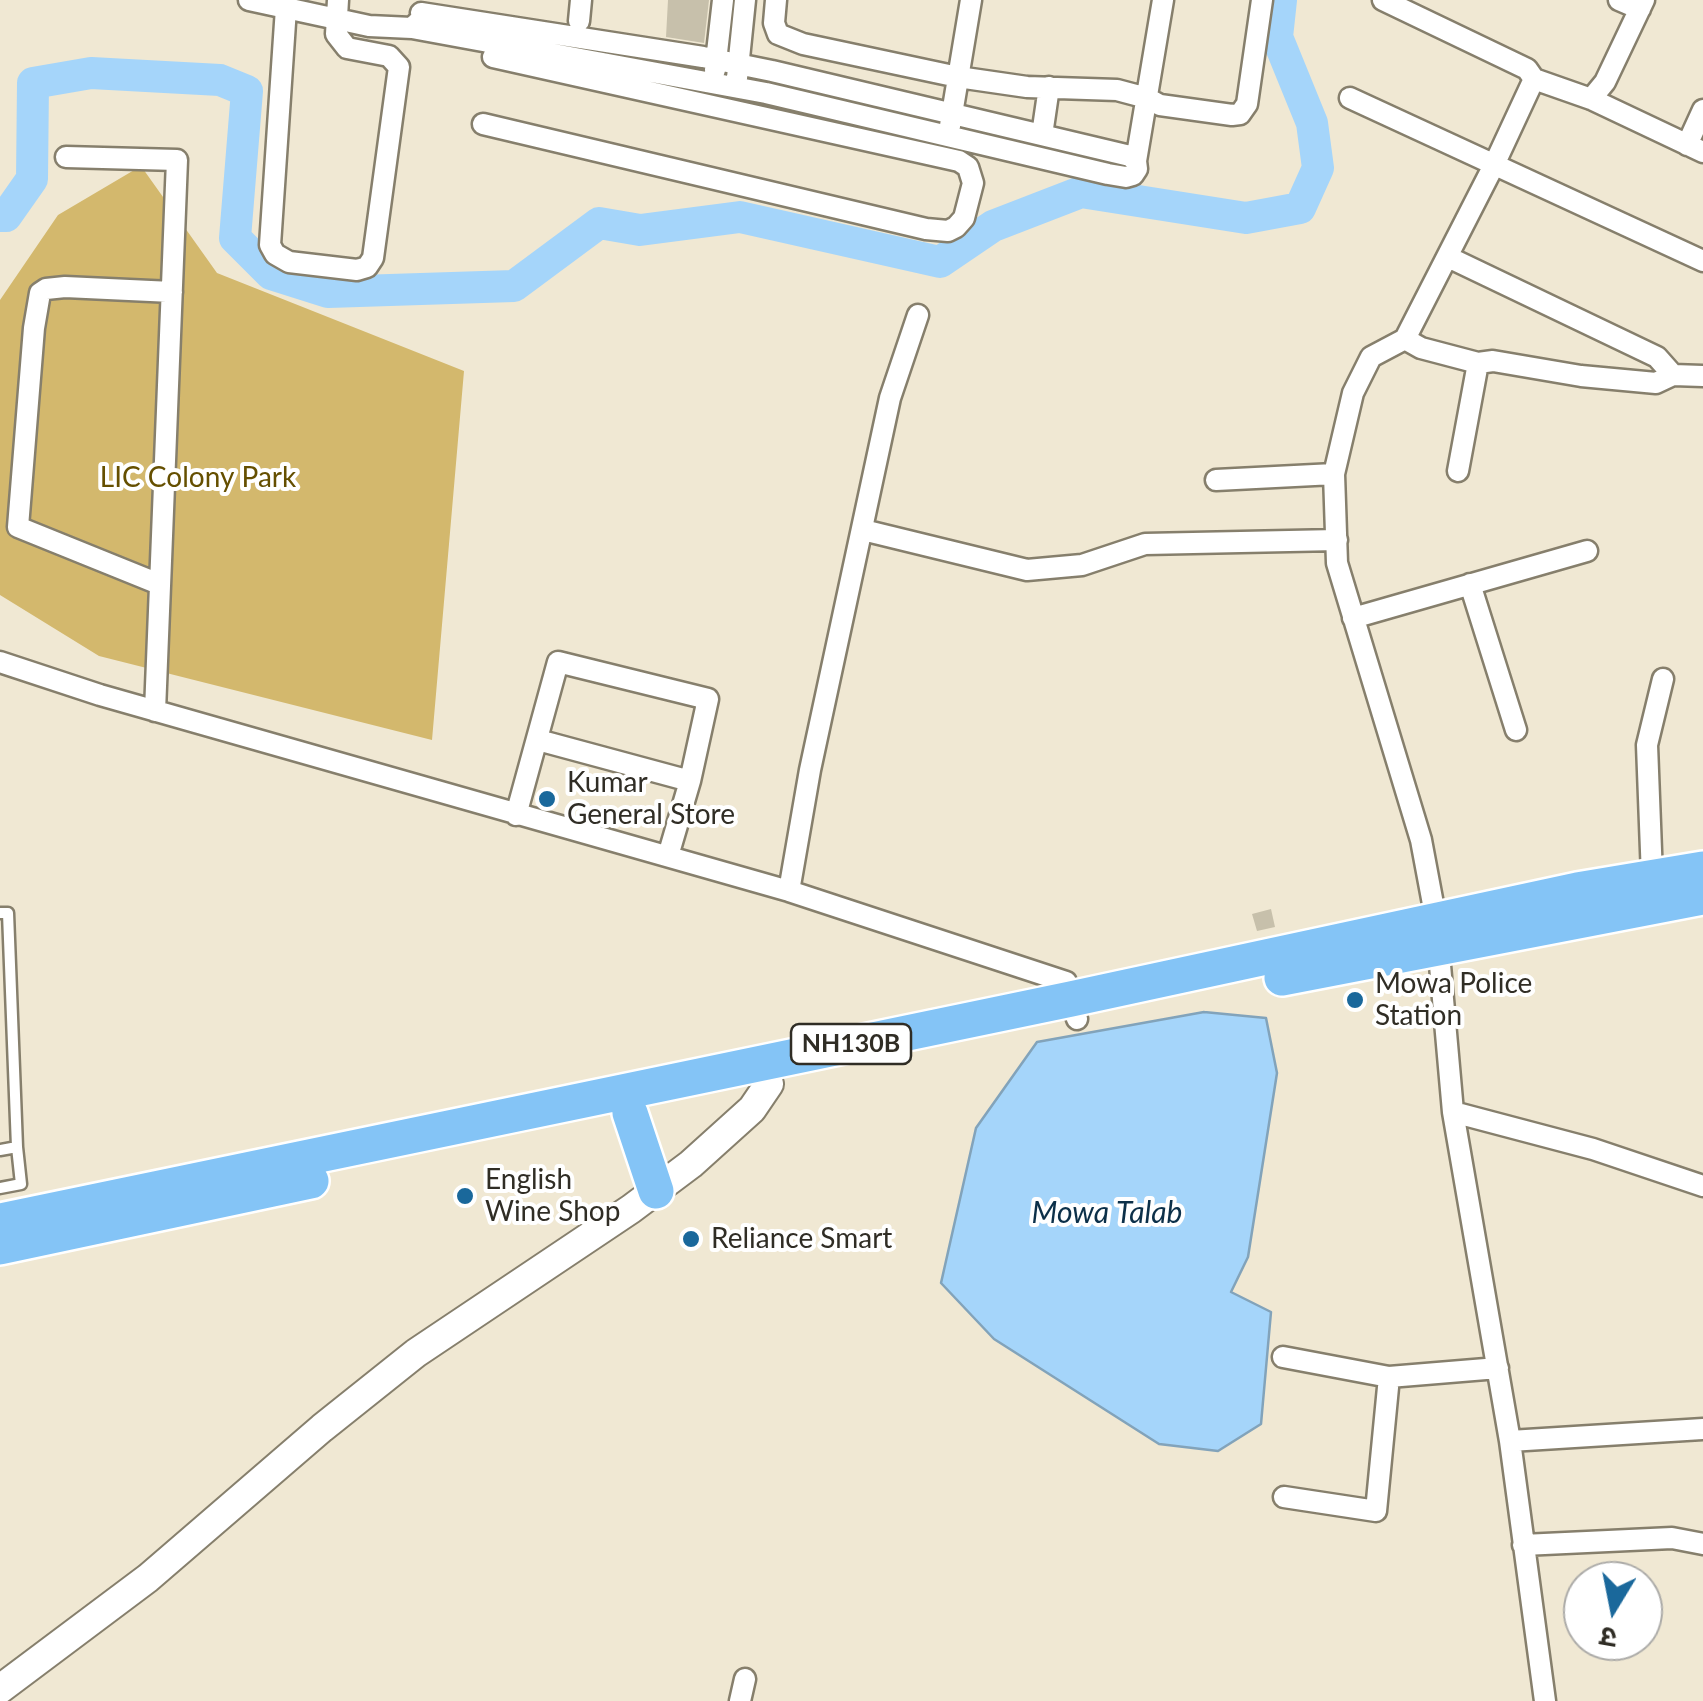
<!DOCTYPE html>
<meta charset="utf-8">
<style>
body{margin:0}
#map{position:relative;width:1703px;height:1701px;overflow:hidden;background:#f0e8d3;font-family:Lato,"Noto Sans Devanagari",sans-serif}
canvas{display:block}
.north{position:absolute;left:1563px;top:1561px;width:100px;height:100px;box-sizing:border-box;background:#fff;border:2px solid #acaba8;border-radius:50%;rotate:190deg;font-size:28px;font-weight:700;line-height:40px;text-align:center;color:#302d25}
.north::after{content:'';display:block;margin:auto;width:35px;height:45px;background:#1a689b;clip-path:polygon(50% 0,100% 100%,50% 72%,0 100%)}
</style>
<div id="map">
<canvas width="1703" height="1701"></canvas>
<div class="north">उ</div>
</div>
<script>
const context = document.querySelector('canvas').getContext('2d');
context.lineJoin = 'round';
function paint(path, color) {
  context.fillStyle = color;
  context.fill(path, 'evenodd');
}
function shape(rows) {
  const path = new Path2D();
  for (const r of rows) {
    path.moveTo(r[0], r[1]);
    for (let i = 2; i < r.length; i += 2) path.lineTo(r[i], r[i + 1]);
  }
  return path;
}
function stroke(path, color, width, dash) {
  context.strokeStyle = color;
  context.lineWidth = width;
  context.lineCap = dash ? 'butt' : 'round';
  context.setLineDash(dash || []);
  context.stroke(path);
}
function write(font, color, halo, rows, align = 'center') {
  context.font = font + ' Lato,sans-serif';
  context.lineWidth = 8;
  context.setLineDash([]);
  context.textBaseline = 'middle';
  context.strokeStyle = halo;
  context.fillStyle = color;
  for (const [text, x, y, turn = 0] of rows) {
    context.save();
    context.translate(x, y);
    context.rotate((+turn || 0) * Math.PI / 180);
    context.textAlign = isNaN(turn) ? turn : align;
    if (halo) context.strokeText(text, 0, 0);
    context.fillText(text, 0, 0);
    context.restore();
  }
}
paint(shape([
 [141,166,217,273,464,371,432,740,99,656,0,595,0,300,58,215]
]), '#d3b86d');
const water = shape([
 [1204,1012,1266,1018,1277,1073,1248,1257,1231,1292,1271,1312,1261,1424,1218,1451,1159,1444,994,1339,941,1283,976,1128,1037,1042,1204,1012]
]);
paint(water, '#a5d5fa');
stroke(water, '#82a3ba', 2.5);
stroke(shape([
 [0,216,6,216,32,179,33,83,91,73,220,80,247,91,235,238,271,274,328,292,514,286,599,223,640,230,740,217,940,262,993,226,1081,192,1246,218,1300,208,1318,168,1312,123,1277,37,1281,0]
]), '#a5d5fa', 32);
paint(shape([
 [668,0,709,0,704,43,666,37],
 [1271,909,1275,927,1257,931,1252,914]
]), '#c7c0ab');
const lane = shape([
 [0,913,8,913,17,1147,0,1150],
 [0,1188,21,1184,17,1147]
]);
const street = shape([
 [249,0,369,26,412,28,419,21],
 [776,0,774,23,778,34,803,44,958,77,1027,87,1117,90,1147,98,1160,105,1232,115,1240,114,1247,104,1262,0],
 [1383,0,1527,69,1534,79,1591,99,1703,152],
 [1619,0,1640,9],
 [286,8,270,245,275,254,289,262,357,270,367,267,373,258,399,67,389,56,347,48,336,34,338,0],
 [579,21,581,0],
 [412,28,766,93,1108,174,1126,177,1133,175,1137,169,1136,161,1130,156,772,71,703,57,421,13],
 [715,70,723,0],
 [737,78,745,0],
 [1534,79,1494,165,1405,339,1371,357,1353,393,1334,474,1337,563,1421,840,1436,920,1453,1112,1510,1441,1545,1701],
 [1350,98,1703,261],
 [1591,99,1605,82,1644,0],
 [483,124,926,229,948,231,956,227,964,218,973,183,968,167,959,161,493,57],
 [950,126,971,0],
 [1042,135,1049,87],
 [1687,145,1703,110],
 [66,157,177,160,155,711],
 [1136,161,1163,0],
 [1448,257,1657,357,1673,375],
 [1405,339,1421,348,1478,363,1493,361,1581,376,1656,383,1673,375,1703,376],
 [1458,471,1478,363],
 [1216,480,1334,474],
 [863,530,1027,570,1082,565,1145,544,1337,540],
 [159,584,18,527,34,328,40,293,46,289,65,287,172,292],
 [1470,584,1516,730],
 [1353,618,1587,551],
 [0,662,100,695,789,891,1066,982,1077,1019],
 [538,740,690,781],
 [516,815,558,662,708,699,690,781,668,856],
 [1652,877,1647,745,1663,679],
 [789,891,810,770,890,398,918,315],
 [1453,1112,1593,1149,1703,1186],
 [1283,1357,1389,1377,1498,1368],
 [1510,1441,1703,1429],
 [1284,1497,1376,1511,1389,1377],
 [1523,1545,1672,1538,1703,1544],
 [740,1701,745,1679]
]);
const secondary = shape([
 [0,1689,148,1578,322,1428,416,1353,631,1209,691,1164,752,1109,769,1084]
]);
const highway = shape([
 [1282,978,1703,897],
 [630,1113,656,1191],
 [0,1221,1071,999,1577,890,1703,869],
 [0,1247,311,1181]
]);
stroke(lane, '#867f6c', 15);
stroke(street, '#867f6c', 25);
stroke(secondary, '#867f6c', 32);
stroke(highway, '#fff', 40);
stroke(lane, '#fff', 10);
stroke(street, '#fff', 20);
stroke(secondary, '#fff', 28);
stroke(highway, '#84c4f6', 35);
for (const [x, y, r, color] of [
 [547,799,10,"#1a689b"],
 [1355,1000,10,"#1a689b"],
 [465,1196,10,"#1a689b"],
 [691,1239,10,"#1a689b"]
]) {
  const dot = new Path2D();
  dot.arc(x, y, r, 0, 2 * Math.PI);
  context.fillStyle = color;
  context.fill(dot);
  stroke(dot, '#fff', 4);
}
for (const [x, y, w] of [
 [851,1044,120]
]) {
  const box = new Path2D();
  box.roundRect(x - w / 2, y - 20, w, 40, 8);
  context.fillStyle = '#fff';
  context.fill(box);
  stroke(box, '#302d25', 2.5);
}
write('bold 25px', '#302d25', null, [
 ["NH130B",851,1044]
]);
write('28px', '#654f00', '#fff', [
 ["LIC Colony Park",198,478]
]);
write('28px', '#302d25', '#fff', [
 ["Kumar",567,783],
 ["General Store",567,815],
 ["Mowa Police",1375,984],
 ["Station",1375,1016],
 ["English",485,1180],
 ["Wine Shop",485,1212],
 ["Reliance Smart",711,1239]
], 'left');
write('italic 30px', '#0c3049', '#fff', [
 ["Mowa Talab",1107,1213]
]);
</script>
